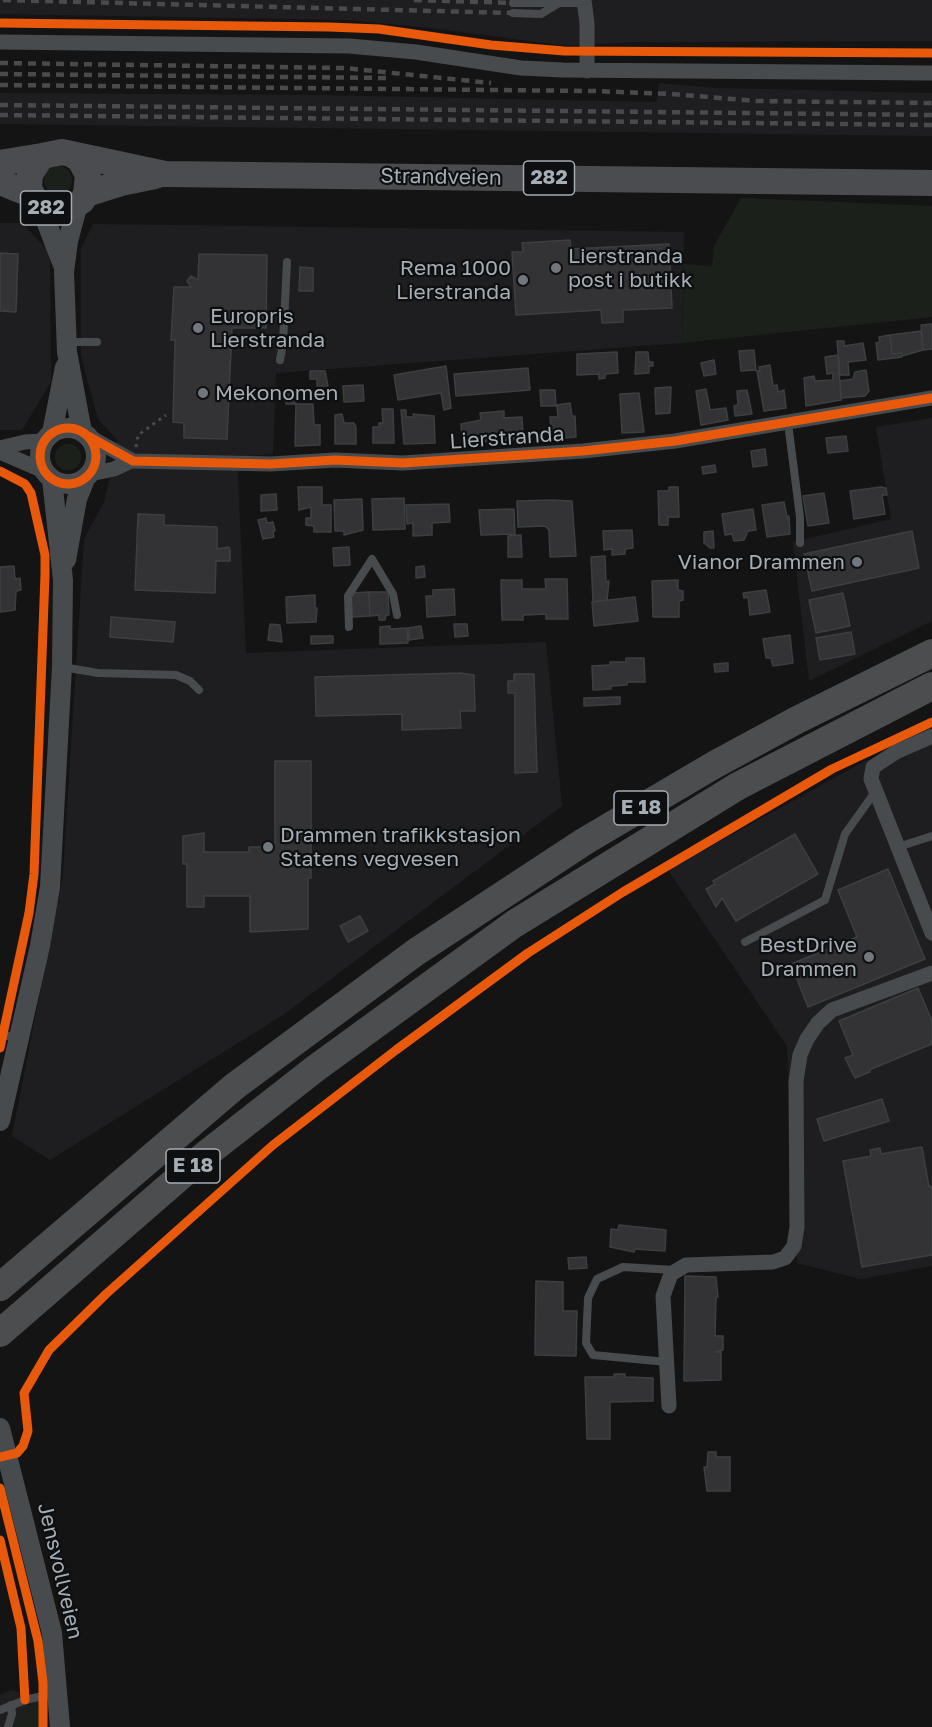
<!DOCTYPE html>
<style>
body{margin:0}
canvas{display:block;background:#141414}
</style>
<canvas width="932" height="1727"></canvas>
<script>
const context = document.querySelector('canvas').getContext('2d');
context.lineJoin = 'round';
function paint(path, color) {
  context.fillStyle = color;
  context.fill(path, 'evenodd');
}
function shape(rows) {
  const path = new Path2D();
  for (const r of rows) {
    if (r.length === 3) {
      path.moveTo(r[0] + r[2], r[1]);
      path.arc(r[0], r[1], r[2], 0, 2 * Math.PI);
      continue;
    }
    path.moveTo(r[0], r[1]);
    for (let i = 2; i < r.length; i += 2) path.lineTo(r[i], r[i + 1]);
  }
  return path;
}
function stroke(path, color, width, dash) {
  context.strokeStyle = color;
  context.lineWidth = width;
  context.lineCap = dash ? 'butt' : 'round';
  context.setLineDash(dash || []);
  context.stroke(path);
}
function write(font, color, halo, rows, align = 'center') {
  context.font = font + ' "Golos Text",sans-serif';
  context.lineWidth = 4.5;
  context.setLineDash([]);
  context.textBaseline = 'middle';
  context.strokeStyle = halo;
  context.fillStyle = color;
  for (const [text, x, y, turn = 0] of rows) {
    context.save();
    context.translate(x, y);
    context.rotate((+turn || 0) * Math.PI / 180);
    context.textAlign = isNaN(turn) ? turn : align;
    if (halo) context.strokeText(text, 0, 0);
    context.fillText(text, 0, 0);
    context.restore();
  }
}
paint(shape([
 [0,0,932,0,932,41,635,42,567,46,432,28,348,20,0,14],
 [659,83,717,88,932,93,932,136,0,124,0,93,314,95,657,102],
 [0,223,22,223,50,253,51,382,22,430,0,430],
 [93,224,684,232,682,343,276,373,273,454,237,457,246,653,546,642,562,806,283,1015,50,1160,12,1136,63,875,84,539,105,500,117,440,98,419,81,356,81,249],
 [932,418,932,621,809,681,793,542,891,519,876,427],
 [932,737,932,1266,861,1279,797,1263,787,1046,668,870,863,762],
 [11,1690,42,1698,41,1727,0,1727,0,1695]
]), '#1e1e20');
paint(shape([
 [58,180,14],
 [741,198,932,206,932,317,682,343,684,264,712,266,714,246],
 [68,457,13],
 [38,1705,39,1727,14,1727,22,1709]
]), '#1b211a');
const building = shape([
 [570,240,571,249,669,244,672,308,623,310,623,322,602,323,601,310,516,315,512,252,523,252,522,243,570,240],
 [0,253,18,254,16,312,0,311,0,253],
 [199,254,267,255,266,328,232,328,227,439,184,438,184,423,173,422,175,340,171,340,174,287,191,287,187,281,191,276,198,280,199,254],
 [300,267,313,268,313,291,299,291,300,267],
 [932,324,932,349,923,350,921,325,932,324],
 [921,331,923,350,902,356,902,353,892,354,890,335,921,331],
 [890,335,892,354,902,353,902,357,878,360,876,343,880,342,879,337,890,335],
 [837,341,844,341,844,346,863,343,866,360,848,362,849,375,840,375,837,341],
 [754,350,756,370,741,371,739,351,754,350],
 [617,352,618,373,605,374,605,378,599,379,599,374,577,375,577,354,617,352],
 [636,352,648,352,649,362,653,362,653,366,649,366,649,373,635,374,636,352],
 [838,355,841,400,806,406,804,378,814,376,815,381,833,380,833,373,827,374,825,357,838,355],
 [714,360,716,374,704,376,701,363,714,360],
 [770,365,773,386,777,385,778,392,784,390,786,408,764,411,757,371,760,371,759,367,770,365],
 [446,366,451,408,444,410,441,393,398,400,394,375,446,366],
 [528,368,530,390,456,396,454,374,528,368],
 [866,370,869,391,865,396,841,398,840,381,853,379,855,372,866,370],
 [310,371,325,371,328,386,317,386,317,379,310,379,310,371],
 [363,385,364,401,344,402,343,386,363,385],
 [671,387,670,413,656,414,655,388,671,387],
 [706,389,710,410,726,408,728,420,701,425,696,391,706,389],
 [286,390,295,390,296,404,286,404,286,390],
 [540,390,555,390,556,406,541,406,540,390],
 [747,390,752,414,735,416,734,406,738,405,737,391,747,390],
 [639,393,644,432,622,433,620,394,639,393],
 [570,403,572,416,575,416,576,437,552,439,550,417,558,417,557,405,570,403],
 [296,404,313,404,314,425,320,425,320,445,295,446,296,404],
 [382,409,393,409,394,443,373,443,373,427,379,427,379,423,383,423,382,409],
 [401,410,406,410,406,417,414,417,413,414,434,416,435,443,404,444,401,410],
 [504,411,504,418,522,417,523,439,470,443,469,435,462,436,461,424,481,420,480,413,504,411],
 [342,414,344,423,354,423,356,427,356,444,335,444,335,415,342,414],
 [846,436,848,451,828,453,826,438,846,436],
 [765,449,767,465,753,467,751,451,765,449],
 [715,465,716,472,703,474,702,467,715,465],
 [298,487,322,487,322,505,331,505,331,532,314,532,314,526,306,525,306,518,311,518,311,507,299,510,298,487],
 [669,487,678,487,679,517,668,517,668,525,659,525,658,491,669,491,669,487],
 [881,487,886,488,887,495,882,495,885,514,854,519,850,491,881,487],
 [824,493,829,523,808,526,803,496,824,493],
 [276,494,277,510,261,511,261,495,276,494],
 [404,498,405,529,373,530,372,499,404,498],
 [362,499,363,530,344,535,344,531,335,531,334,500,362,499],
 [551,500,572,501,576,556,550,557,549,530,545,526,518,527,517,501,551,500],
 [784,502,787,517,789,516,790,534,767,537,762,505,784,502],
 [449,504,450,522,432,523,432,535,413,536,413,523,407,524,406,505,449,504],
 [514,509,515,534,481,535,479,510,514,509],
 [753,509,756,530,748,531,744,540,734,541,732,534,725,535,722,514,753,509],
 [138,514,164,515,164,525,217,527,217,549,229,547,230,550,230,561,216,561,215,593,135,590,138,514],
 [266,518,267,523,273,522,275,531,273,531,274,537,263,539,258,520,266,518],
 [632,530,633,548,625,549,625,554,612,555,612,549,604,550,603,531,632,530],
 [713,531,714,548,710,548,704,543,704,532,713,531],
 [912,531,919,568,812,591,804,554,912,531],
 [521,535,522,557,508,557,508,536,521,535],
 [349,547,350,565,334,566,333,548,349,547],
 [605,556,606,582,609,581,607,600,593,602,591,557,605,556],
 [14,566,15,579,20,578,21,590,16,591,15,610,0,612,0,567,14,566],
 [424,566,425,577,416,578,416,567,424,566],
 [545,579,567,579,568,619,546,619,546,614,523,615,523,620,502,620,501,580,522,580,522,589,546,589,545,579],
 [678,580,678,590,683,591,683,600,679,601,679,617,653,617,652,581,678,580],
 [454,589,455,615,427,617,426,596,433,596,433,590,454,589],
 [766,590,770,612,750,615,748,597,744,598,743,593,766,590],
 [369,592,370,616,352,617,351,593,369,592],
 [369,592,388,592,389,615,386,615,385,620,379,620,379,615,370,616,369,592],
 [843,593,850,626,816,633,809,600,843,593],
 [315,595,315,608,317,608,316,622,287,623,286,597,315,595],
 [635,597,638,621,594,626,592,602,635,597],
 [111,617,175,622,173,642,110,637,111,617],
 [270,624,280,625,282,642,268,640,270,624],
 [454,624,467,624,468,636,455,637,454,624],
 [390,626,390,629,407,628,408,643,380,644,380,627,390,626],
 [421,626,423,638,409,640,408,628,421,626],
 [851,632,855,654,820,660,816,638,851,632],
 [790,635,793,663,773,666,771,658,766,658,763,639,790,635],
 [311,636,333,636,333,643,311,644,311,636],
 [626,658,644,658,645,682,627,682,627,685,611,686,611,689,593,690,592,666,610,665,610,662,626,662,626,658],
 [728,663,728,671,715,672,714,664,728,663],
 [460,673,474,675,475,711,460,711,461,728,402,730,402,714,316,716,315,677,460,673],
 [514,674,534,674,537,772,515,773,515,693,508,693,508,681,514,681,514,674],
 [620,697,620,704,584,706,584,698,620,697],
 [275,761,311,761,311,878,308,878,308,929,250,932,250,896,204,896,204,907,187,907,187,864,183,864,183,836,204,833,204,852,249,852,249,847,265,847,265,843,275,843,275,761],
 [795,834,818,874,736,921,722,898,716,907,706,889,715,884,713,881,795,834],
 [888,869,925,959,808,1007,791,964,857,937,838,890,888,869],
 [360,916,368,931,348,942,340,926,360,916],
 [918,988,932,1021,932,1044,869,1070,870,1072,855,1078,845,1058,853,1055,839,1021,918,988],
 [882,1099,889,1121,824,1141,817,1119,882,1099],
 [922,1147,929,1187,932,1186,932,1255,862,1267,843,1161,871,1156,870,1150,880,1148,881,1154,922,1147],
 [619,1225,666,1230,665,1251,635,1249,634,1252,610,1247,611,1229,618,1230,619,1225],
 [586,1257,587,1268,569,1269,568,1258,586,1257],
 [685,1276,716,1277,718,1297,716,1297,715,1336,723,1336,723,1350,715,1352,721,1352,721,1380,684,1381,685,1276],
 [536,1281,563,1282,563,1311,577,1311,576,1356,535,1355,536,1281],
 [614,1374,625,1374,625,1377,653,1378,653,1401,610,1402,610,1439,587,1439,585,1377,614,1377,614,1374],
 [708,1452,716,1452,716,1457,730,1457,730,1491,707,1491,704,1467,707,1467,708,1452]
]);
paint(building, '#333335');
stroke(building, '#3c3f40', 1.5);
stroke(shape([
 [136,447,138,435,166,415]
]), '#4a4b4f', 3, [3, 4.5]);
stroke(shape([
 [513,3,585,3],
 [513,13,541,14,559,3],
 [68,342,97,342],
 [280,360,283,343,287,262],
 [788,423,800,517,800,543],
 [372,559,393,594,397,615],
 [349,627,348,596,372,559],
 [63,667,98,673,176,675,190,681,199,690],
 [898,847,932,836],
 [745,942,825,900,845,834,875,792],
 [3,1035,17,1038],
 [667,1362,593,1355,586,1343,588,1298,597,1279,623,1267,674,1270],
 [0,1710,25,1700,56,1693],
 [8,1727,12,1714,11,1705]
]), '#484b4d', 8);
stroke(shape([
 [584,0,587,23,587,71],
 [0,42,349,46,416,52,521,68,563,70,932,73],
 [88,436,133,461,271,464,335,460,403,463,583,451,675,441,932,398],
 [0,448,25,442,44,441],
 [0,452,44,471],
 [90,474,114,469,131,461],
 [932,736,896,752,873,767,871,779,932,933],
 [669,1406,663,1296,671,1274,686,1265,773,1262,785,1258,794,1246,797,1227,796,1081,800,1055,807,1039,818,1023,832,1010,932,973]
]), '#484b4d', 15);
stroke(shape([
 [39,203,63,265],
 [78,204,68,241,64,272,67,352,82,432],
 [68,456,28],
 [52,433,65,367],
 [66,560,77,499,85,479],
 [0,1121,40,946,50,887,62,667,63,580,52,479],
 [0,1428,52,1633,60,1727]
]), '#484b4d', 20);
stroke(shape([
 [71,154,80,160,88,175,86,194,82,201,69,209,51,209,44,206,35,200,29,188,30,174,42,156,62,152,165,174,932,183],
 [0,163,42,156],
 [0,182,32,195],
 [86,194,121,183,155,176]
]), '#4a4c4f', 26);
stroke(shape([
 [0,1287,235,1086,416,952,585,841,714,765,797,720,932,653],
 [0,1333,205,1155,316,1068,514,924,738,786,932,686]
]), '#4b4d4e', 28);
stroke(shape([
 [3,0,513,13],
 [414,0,513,3],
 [0,63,344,68,491,83],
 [0,74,387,78],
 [0,85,593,91,672,94,756,101,932,103],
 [0,105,932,115],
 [0,115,932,125]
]), '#484a4c', 4.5, [8, 6]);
stroke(shape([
 [0,23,329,27,379,29,491,45,564,51,932,53],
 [68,456,28],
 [88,436,133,461,271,464,335,460,403,463,583,451,675,441,932,398],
 [0,471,25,484,31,493,45,555,45,575,34,874,29,913,0,1048],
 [0,1457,17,1453,23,1446,28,1431,24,1393,49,1350,106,1294,273,1145,396,1050,528,953,623,892,832,769,932,722],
 [0,1488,38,1641,43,1683,43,1727],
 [0,1540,21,1628,25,1700]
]), '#e8590c', 9);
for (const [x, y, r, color] of [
 [556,268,6,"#72777d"],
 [523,280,6,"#72777d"],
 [198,328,6,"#72777d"],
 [203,393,6,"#72777d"],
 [857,562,6,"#72777d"],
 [268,847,6,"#72777d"],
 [869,957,6,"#72777d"]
]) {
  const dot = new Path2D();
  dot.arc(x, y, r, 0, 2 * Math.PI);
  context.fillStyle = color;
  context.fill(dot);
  stroke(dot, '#0e0f10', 2);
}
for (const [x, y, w] of [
 [549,178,51],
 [46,208,51],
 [641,808,54],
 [193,1166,54]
]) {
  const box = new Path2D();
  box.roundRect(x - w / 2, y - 17, w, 34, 4.5);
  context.fillStyle = '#0e0f10';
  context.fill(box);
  stroke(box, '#a5adb5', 1.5);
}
write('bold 20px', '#a5adb5', null, [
 ["282",549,178],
 ["282",46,208],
 ["E 18",641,808],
 ["E 18",193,1166]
]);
write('21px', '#a5adb5', '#0e0f10', [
 ["Strandveien",441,177,1],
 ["Lierstranda",507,438,-4],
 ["Jensvollveien",60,1571,77]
]);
write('21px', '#a5adb5', '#0e0f10', [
 ["Lierstranda",568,256],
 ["post i butikk",568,280],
 ["Rema 1000",511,268,"right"],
 ["Lierstranda",511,292,"right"],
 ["Europris",210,316],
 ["Lierstranda",210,340],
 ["Mekonomen",215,393],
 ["Vianor Drammen",845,562,"right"],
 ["Drammen trafikkstasjon",280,835],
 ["Statens vegvesen",280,859],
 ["BestDrive",857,945,"right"],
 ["Drammen",857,969,"right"]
], 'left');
</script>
